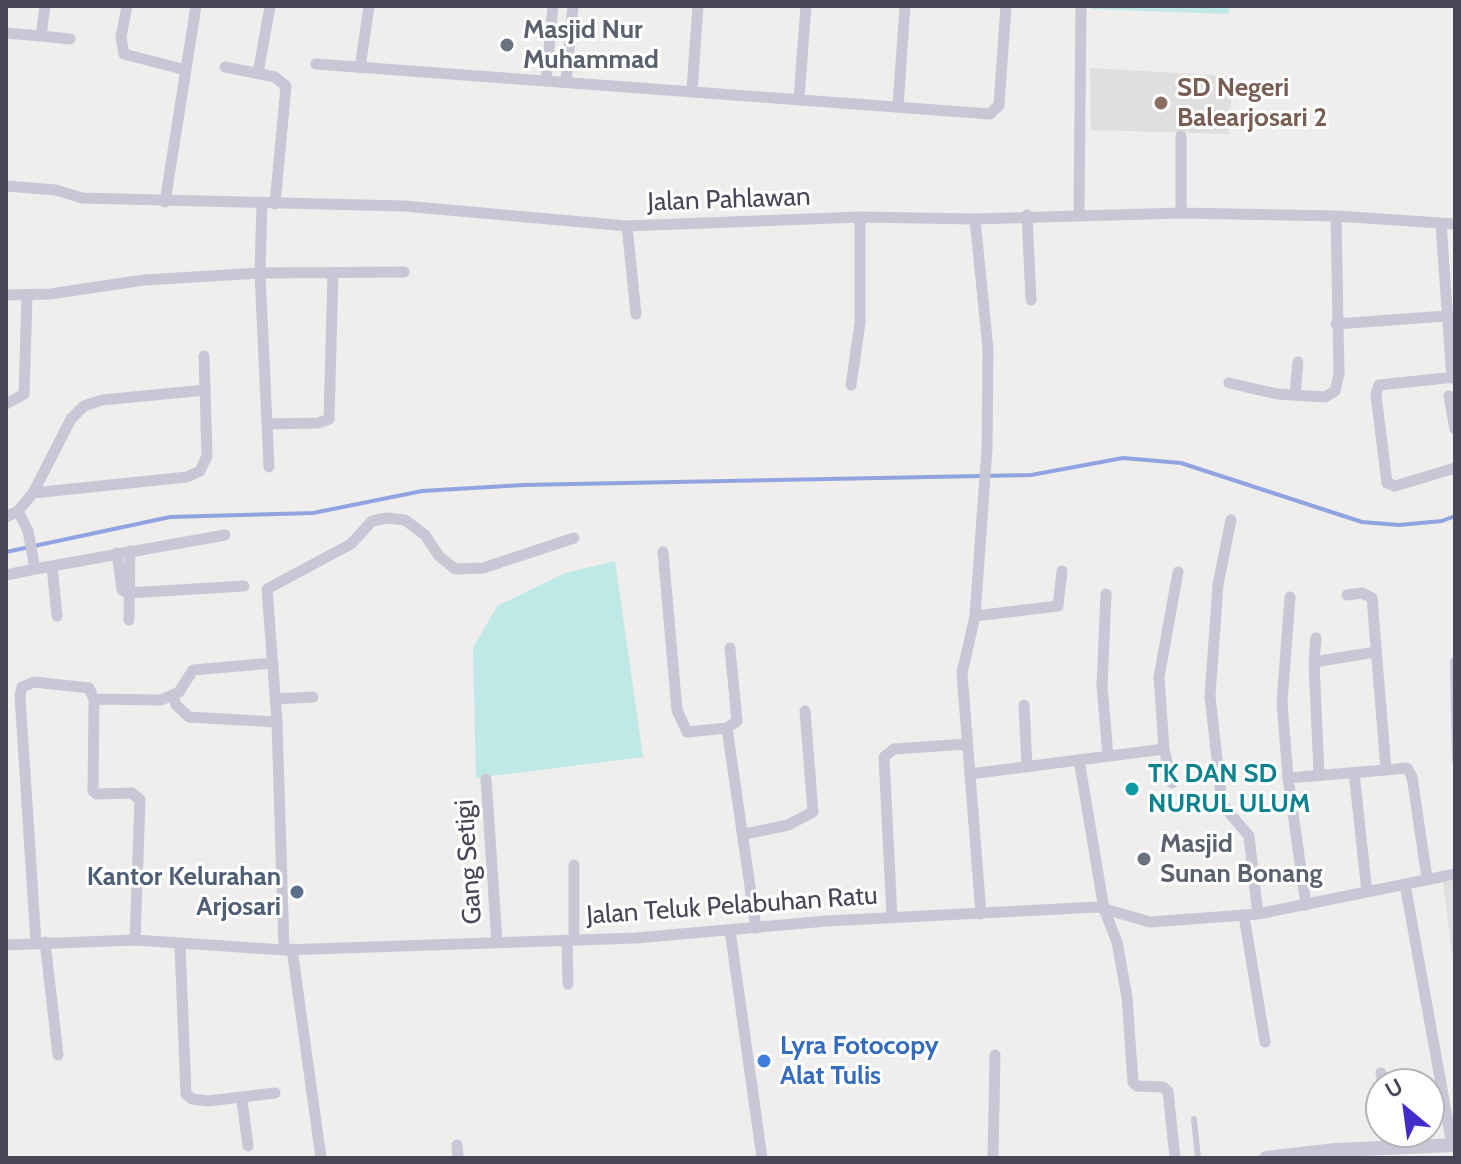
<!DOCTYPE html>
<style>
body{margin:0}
#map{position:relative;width:1461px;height:1164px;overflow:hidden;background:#efeeed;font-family:Cabin,sans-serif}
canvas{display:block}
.frame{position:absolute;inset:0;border:8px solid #484758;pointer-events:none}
.north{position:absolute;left:1365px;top:1068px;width:80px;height:80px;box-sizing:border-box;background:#fff;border:2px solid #b6b5bc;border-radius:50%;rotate:331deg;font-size:22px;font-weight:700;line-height:32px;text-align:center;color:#484758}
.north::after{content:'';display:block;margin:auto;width:28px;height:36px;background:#412cca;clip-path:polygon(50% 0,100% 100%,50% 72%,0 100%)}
</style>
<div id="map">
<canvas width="1461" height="1164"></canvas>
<div class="frame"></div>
<div class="north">U</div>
</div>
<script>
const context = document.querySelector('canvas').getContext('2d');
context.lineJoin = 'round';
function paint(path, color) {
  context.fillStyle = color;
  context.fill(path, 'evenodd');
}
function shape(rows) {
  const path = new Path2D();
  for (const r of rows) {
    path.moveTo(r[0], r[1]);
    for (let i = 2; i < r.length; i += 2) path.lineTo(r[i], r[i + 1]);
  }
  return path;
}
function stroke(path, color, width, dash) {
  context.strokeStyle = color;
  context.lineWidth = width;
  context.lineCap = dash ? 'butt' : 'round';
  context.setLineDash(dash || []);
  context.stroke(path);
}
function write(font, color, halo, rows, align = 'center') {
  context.font = font + ' Cabin,sans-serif';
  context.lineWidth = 6;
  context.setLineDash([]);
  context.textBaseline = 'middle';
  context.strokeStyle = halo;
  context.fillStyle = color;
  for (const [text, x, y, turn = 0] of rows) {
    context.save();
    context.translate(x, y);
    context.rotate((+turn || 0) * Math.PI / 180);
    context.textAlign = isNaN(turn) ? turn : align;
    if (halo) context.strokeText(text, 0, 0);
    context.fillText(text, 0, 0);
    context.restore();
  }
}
paint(shape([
 [1090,68,1233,76,1229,134,1091,130],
 [1455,881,1455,977,1443,882]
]), '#e0dfde');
paint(shape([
 [1091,6,1229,6,1229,14,1091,9],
 [615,561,643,757,476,778,473,648,497,606,565,573]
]), '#bfe9e7');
stroke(shape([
 [6,552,170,517,313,513,422,491,523,485,1031,475,1123,458,1181,463,1362,522,1399,525,1442,521,1455,516]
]), '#91a3e1', 4);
stroke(shape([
 [1453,661,1455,760],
 [1194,1119,1198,1158]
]), '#c8c7d6', 6);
stroke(shape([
 [127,6,121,37,124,54,186,70],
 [6,33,41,36,45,6],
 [41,36,70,39],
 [316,64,990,114,999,105,1006,6],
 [225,67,275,77,286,86,275,204],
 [360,68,369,6],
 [258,73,270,6],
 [546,80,553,6],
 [566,82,573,6],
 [692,90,698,6],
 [799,98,806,6],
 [898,106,905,6],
 [6,186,56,190,82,198,404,206,627,226,860,217,975,219,1181,213,1336,216,1455,224],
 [165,202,196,6],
 [262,203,260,273,269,467],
 [1181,213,1181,136],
 [1079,214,1081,6],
 [1027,215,1031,300],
 [975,219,988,349,987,449,975,616,962,673,981,914],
 [1441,224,1452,378],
 [627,226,636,314],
 [6,295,50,294,144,280,260,273,404,272],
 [1336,324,1446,316],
 [1455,377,1379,385,1376,395,1387,483,1395,486,1455,468],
 [1229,383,1277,394,1325,397,1335,391,1339,374,1336,216],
 [851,385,860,323,860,217],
 [1295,395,1298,362],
 [1449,396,1455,429],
 [6,404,24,394,27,296],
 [267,424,318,423,329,419,333,272],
 [33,493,187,477,200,471,207,456,204,356],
 [18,511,28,531,35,569,225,535],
 [6,517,18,511,33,493,71,419,84,406,102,400,205,390],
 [1231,520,1218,585,1210,696,1222,804,1249,836,1258,914],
 [663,552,677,710,687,732,727,728,737,721,730,648],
 [117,553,122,590,127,593,244,586],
 [52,566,57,616],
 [6,575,35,569],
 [1106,594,1102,686,1108,756],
 [1347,595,1362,593,1372,598,1386,770,1407,768,1412,777,1427,878],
 [1290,597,1282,702,1288,778,1306,905],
 [975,616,1058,606,1062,571],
 [129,620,130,551],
 [1314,662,1316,638],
 [173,696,176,705,189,717,277,722],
 [94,699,161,700,179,692,193,670,273,663],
 [276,699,313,697],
 [1024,705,1027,767],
 [727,728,756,928],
 [1079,760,1104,909,1117,942,1127,997,1133,1082,1137,1086,1163,1087,1168,1091,1175,1158],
 [1354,773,1367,892],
 [970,774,1164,749],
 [1319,774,1314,662,1375,652],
 [1288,778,1386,770],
 [486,779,497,942],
 [1172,783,1164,749,1159,677,1178,572],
 [745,834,788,825,813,812,805,711],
 [1405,884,1452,1145],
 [1244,916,1265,1042],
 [892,917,884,757,894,749,967,744],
 [730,930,762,1158],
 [574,939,574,865],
 [567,940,568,984],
 [45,942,58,1055],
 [36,943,20,696,22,687,34,682,89,688,94,699,93,791,97,794,132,793,140,800,135,940],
 [6,945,135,940,284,950,636,938,827,921,1098,907,1150,922,1258,914,1455,874],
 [180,945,186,1094,192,1099,208,1101,275,1093],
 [292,949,321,1158],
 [284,950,277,722,267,589,351,544,372,521,387,518,405,520,425,535,439,556,455,569,483,568,574,538],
 [1381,1073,1383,1084],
 [242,1100,248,1146],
 [1392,1132,1395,1147],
 [457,1145,458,1158],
 [993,1158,995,1055]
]), '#c8c7d6', 11);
stroke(shape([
 [1266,1158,1335,1150,1455,1145]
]), '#c8c7d6', 14);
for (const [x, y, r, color] of [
 [507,45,8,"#6b7280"],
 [1161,103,8,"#8d6e63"],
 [1132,789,8,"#0f9aa8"],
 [1144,859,8,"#6b7280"],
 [297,892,8,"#5c6f8a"],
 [764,1061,8,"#3f7fe0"]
]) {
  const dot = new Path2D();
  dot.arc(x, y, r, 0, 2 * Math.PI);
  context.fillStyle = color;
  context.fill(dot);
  stroke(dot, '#fff', 3);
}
write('bold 26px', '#5b616d', '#fff', [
 ["Masjid Nur",523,30],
 ["Muhammad",523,60],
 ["Masjid",1160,844],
 ["Sunan Bonang",1160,874]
], 'left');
write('bold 26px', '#785e54', '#fff', [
 ["SD Negeri",1177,88],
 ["Balearjosari 2",1177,118]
], 'left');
write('26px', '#484758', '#fff', [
 ["Jalan Pahlawan",729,200,-2],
 ["Gang Setigi",469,862,-94],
 ["Jalan Teluk Pelabuhan Ratu",732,906,-4]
]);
write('bold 26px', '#0d838f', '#fff', [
 ["TK DAN SD",1148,774],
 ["NURUL ULUM",1148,804]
], 'left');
write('bold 26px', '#4e5e75', '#fff', [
 ["Kantor Kelurahan",281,877],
 ["Arjosari",281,907]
], 'right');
write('bold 26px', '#366cbe', '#fff', [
 ["Lyra Fotocopy",780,1046],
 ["Alat Tulis",780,1076]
], 'left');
</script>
